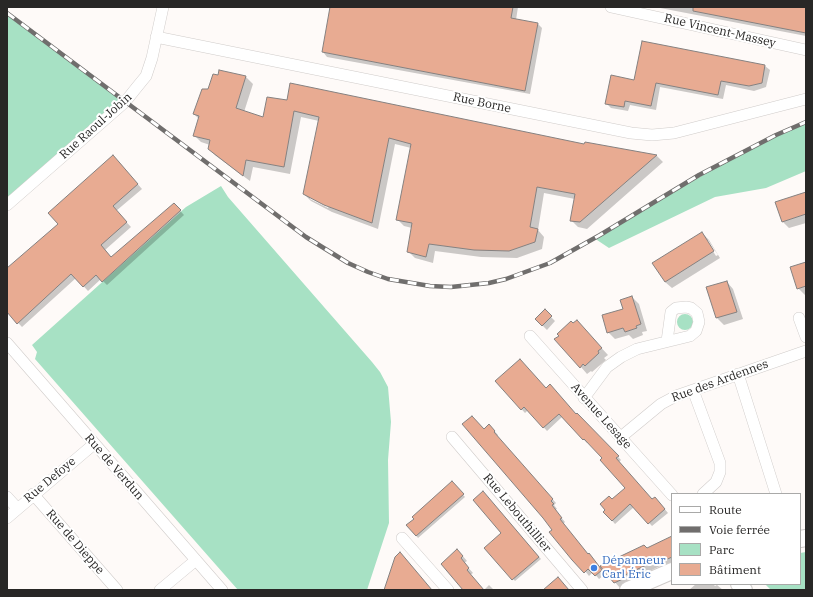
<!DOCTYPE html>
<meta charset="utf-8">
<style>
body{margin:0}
#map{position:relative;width:813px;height:597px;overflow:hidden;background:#fefaf8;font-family:"IBM Plex Serif",serif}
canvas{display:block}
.frame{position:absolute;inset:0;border:8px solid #282726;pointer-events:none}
.legend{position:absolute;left:671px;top:493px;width:130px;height:92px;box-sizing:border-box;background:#fff;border:1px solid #a9a9a8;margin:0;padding:5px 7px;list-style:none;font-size:12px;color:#282726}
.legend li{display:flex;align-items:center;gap:8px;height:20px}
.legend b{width:20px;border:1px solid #a9a9a8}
</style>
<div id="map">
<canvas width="813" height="597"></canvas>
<div class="frame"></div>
<ul class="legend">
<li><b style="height:5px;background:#fff"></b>Route</li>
<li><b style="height:5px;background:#706e6d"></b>Voie ferrée</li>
<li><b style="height:11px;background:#a7e1c4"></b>Parc</li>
<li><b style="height:11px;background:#e8ab92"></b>Bâtiment</li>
</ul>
</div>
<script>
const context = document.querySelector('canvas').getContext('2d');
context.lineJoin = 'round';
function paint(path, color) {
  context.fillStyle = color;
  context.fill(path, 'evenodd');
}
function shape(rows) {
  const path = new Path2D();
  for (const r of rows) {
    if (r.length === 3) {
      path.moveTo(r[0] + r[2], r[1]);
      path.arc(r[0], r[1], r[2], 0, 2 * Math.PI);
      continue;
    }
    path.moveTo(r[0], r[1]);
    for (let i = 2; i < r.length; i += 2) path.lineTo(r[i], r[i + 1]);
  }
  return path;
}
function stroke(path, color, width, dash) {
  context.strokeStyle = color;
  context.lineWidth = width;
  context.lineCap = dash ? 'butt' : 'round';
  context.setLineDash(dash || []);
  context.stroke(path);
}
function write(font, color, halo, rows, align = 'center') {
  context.font = font + ' "IBM Plex Serif",serif';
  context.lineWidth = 4;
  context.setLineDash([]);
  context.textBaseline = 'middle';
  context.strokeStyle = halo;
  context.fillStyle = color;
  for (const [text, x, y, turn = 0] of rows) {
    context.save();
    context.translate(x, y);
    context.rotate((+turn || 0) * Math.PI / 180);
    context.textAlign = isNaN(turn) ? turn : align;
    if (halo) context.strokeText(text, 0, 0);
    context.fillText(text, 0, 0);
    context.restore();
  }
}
paint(shape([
 [7,14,125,102,7,205],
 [806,122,806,171,766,188,715,197,609,248,594,238,743,152],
 [221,186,228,197,372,362,380,372,388,387,391,422,388,460,389,523,367,590,238,590,35,359,37,352,32,345,186,207],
 [685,322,8],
 [806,552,806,590,771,590,765,584,800,584,800,553]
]), '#a7e1c4');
paint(shape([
 [331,7,518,7,516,20,538,24,542,28,530,94,327,57,323,52],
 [655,7,806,7,806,36],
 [642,42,765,66,770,70,766,87,754,91,726,85,723,99,660,87,656,110,630,105,628,111,611,108,606,103,635,81],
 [220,71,246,77,253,84,244,112,264,118,268,98,585,145,585,144,657,156,663,162,587,229,578,227,571,220,575,199,544,193,538,230,544,237,542,249,517,258,481,257,435,251,433,263,415,258,408,251,412,228,404,226,397,219,411,148,395,144,378,229,332,212,311,201,304,194,319,121,301,117,290,174,253,167,250,181,216,156,209,149,210,145,201,142,194,135,199,119,194,114,208,90,219,76],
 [310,197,329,206,328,208,310,199],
 [117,160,142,189,116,211,131,227,105,250,112,258,174,204,184,215,107,285,101,279,88,291,76,278,22,327,7,311,7,269,60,224],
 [806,193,806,223,789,228,782,221],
 [702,233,709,240,720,258,672,288,665,282],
 [706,240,708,240,718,255,716,256],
 [806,263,806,295,805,295,798,288],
 [727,282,733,289,743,319,724,325,717,318,707,288],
 [632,297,639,304,647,331,642,332,643,335,633,339,629,335,615,339,608,332],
 [545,311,555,321,547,330,536,319],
 [583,328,608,355,604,358,606,360,592,372,591,371,587,374,581,367],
 [496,381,546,390,576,415,577,414,621,460,619,462,652,500,658,501,668,513,652,526,634,507,615,524,605,512,612,500,626,488,604,458,588,442,587,443,562,417,547,431,528,410,525,413],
 [493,429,498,435,497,437,556,503,554,505,557,509,555,510,565,522,563,524,588,555,599,567,644,546,647,549,672,537,672,564,665,568,662,565,628,582,629,583,620,588,607,573,599,579,593,572,589,576,553,530,484,430],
 [452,482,465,497,418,538,408,525],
 [483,493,541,559,515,581,485,548,502,533],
 [462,555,467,561,464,563,473,573,470,575,483,590,465,590,442,564],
 [696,584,713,584,715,586,717,585,723,590,689,590],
 [489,585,494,590,484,590]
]), '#0003');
const building = shape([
 [330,7,513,7,511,18,538,23,525,91,322,52,330,7],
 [693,7,806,7,806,33,693,11,693,7],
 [642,41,765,65,762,83,749,86,721,81,718,95,656,83,651,106,625,101,624,107,605,104,611,75,634,80,642,41],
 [219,70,246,76,236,108,263,117,267,97,287,100,290,83,584,144,585,142,657,155,580,222,570,221,575,194,537,187,530,227,538,229,535,242,509,251,474,250,429,244,426,257,407,252,412,223,396,220,411,144,389,138,372,223,324,205,303,194,319,117,294,111,284,167,246,160,243,176,208,149,210,140,193,136,199,116,193,114,202,89,208,89,213,74,218,75,219,70],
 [113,155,138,184,113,206,127,222,101,245,111,257,174,203,181,210,102,282,96,275,83,287,71,274,17,324,7,312,7,268,58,224,48,213,113,155],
 [806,192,806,214,782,222,775,202,806,192],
 [702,232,714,251,665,282,652,263,702,232],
 [806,262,806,286,797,289,790,267,806,262],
 [727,281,737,312,716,318,706,287,727,281],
 [632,296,641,324,636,326,637,328,625,332,623,328,607,333,602,315,623,309,620,300,632,296],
 [545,309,552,316,542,326,535,319,545,309],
 [577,320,602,348,598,351,599,353,585,366,583,364,580,368,554,339,559,336,557,334,571,321,573,323,577,320],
 [520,359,546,388,550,384,576,414,577,413,619,456,616,458,652,499,655,497,665,509,648,524,630,504,612,521,603,512,605,510,600,504,609,496,612,499,625,488,600,460,602,458,584,439,583,440,559,414,543,428,524,407,521,410,495,381,520,359],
 [472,416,484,429,489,424,495,431,494,432,553,499,551,501,554,504,552,505,562,518,560,519,588,554,589,553,602,570,595,576,588,569,584,573,572,560,549,532,552,530,543,518,462,424,472,416],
 [452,481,464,494,416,536,406,525,414,519,412,517,452,481],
 [483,491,539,557,512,580,484,548,501,533,473,500,483,491],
 [672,536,672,557,659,563,657,560,623,576,625,578,614,583,600,566,644,545,647,548,672,536],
 [457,549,463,556,461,558,469,568,467,570,484,590,463,590,441,564,457,549],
 [400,552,432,590,384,590,395,557,400,552],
 [558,577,569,590,543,590,558,577]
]);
paint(building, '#e8ab92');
stroke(building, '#858180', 1);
const street = shape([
 [611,7,806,50],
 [156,37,631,133,652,135,674,133,806,99],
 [7,205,125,102,137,87,146,76,152,58,163,7],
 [799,318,806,337],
 [530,336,672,495],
 [7,343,222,590],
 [738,374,776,494],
 [693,390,720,463,720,472,716,482,703,494],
 [584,398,607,367,621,357,637,349,690,336,696,331,699,322,697,313,691,308,686,307,676,308,671,312,667,341],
 [452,437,582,590],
 [621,437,661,404,676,396,806,351],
 [33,494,117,590],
 [7,497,17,508],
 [7,518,94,444],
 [402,538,448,590],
 [160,590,196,560]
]);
const secondary = shape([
 [800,539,806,538],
 [739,584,744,590],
 [628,590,672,571]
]);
stroke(street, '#d0ccca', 12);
stroke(secondary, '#d0ccca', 18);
stroke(street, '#fff', 11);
stroke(secondary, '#fff', 16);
const rail = shape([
 [7,13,306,237,348,263,368,272,388,279,430,286,451,287,489,283,506,279,550,263,600,235,699,175,776,135,806,122]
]);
stroke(rail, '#706e6d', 4.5);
stroke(rail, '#fff', 3, [9]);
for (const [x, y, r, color] of [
 [594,568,4,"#3f7fe0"]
]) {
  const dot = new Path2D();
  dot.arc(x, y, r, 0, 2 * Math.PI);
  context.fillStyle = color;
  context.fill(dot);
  stroke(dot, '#fff', 1.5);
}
write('12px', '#282726', '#fff', [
 ["Rue Vincent-Massey",720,31,13],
 ["Rue Borne",482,103,12],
 ["Rue Raoul-Jobin",96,126,-42],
 ["Rue des Ardennes",720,381,-20],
 ["Avenue Lesage",601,416,48],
 ["Rue de Verdun",114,467,49],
 ["Rue Defoye",50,480,-40],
 ["Rue Lebouthillier",517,513,50],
 ["Rue de Dieppe",75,542,49]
]);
write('12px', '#366cbe', '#fff', [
 ["Dépanneur",602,561],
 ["Carl Éric",602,575]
], 'left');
</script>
